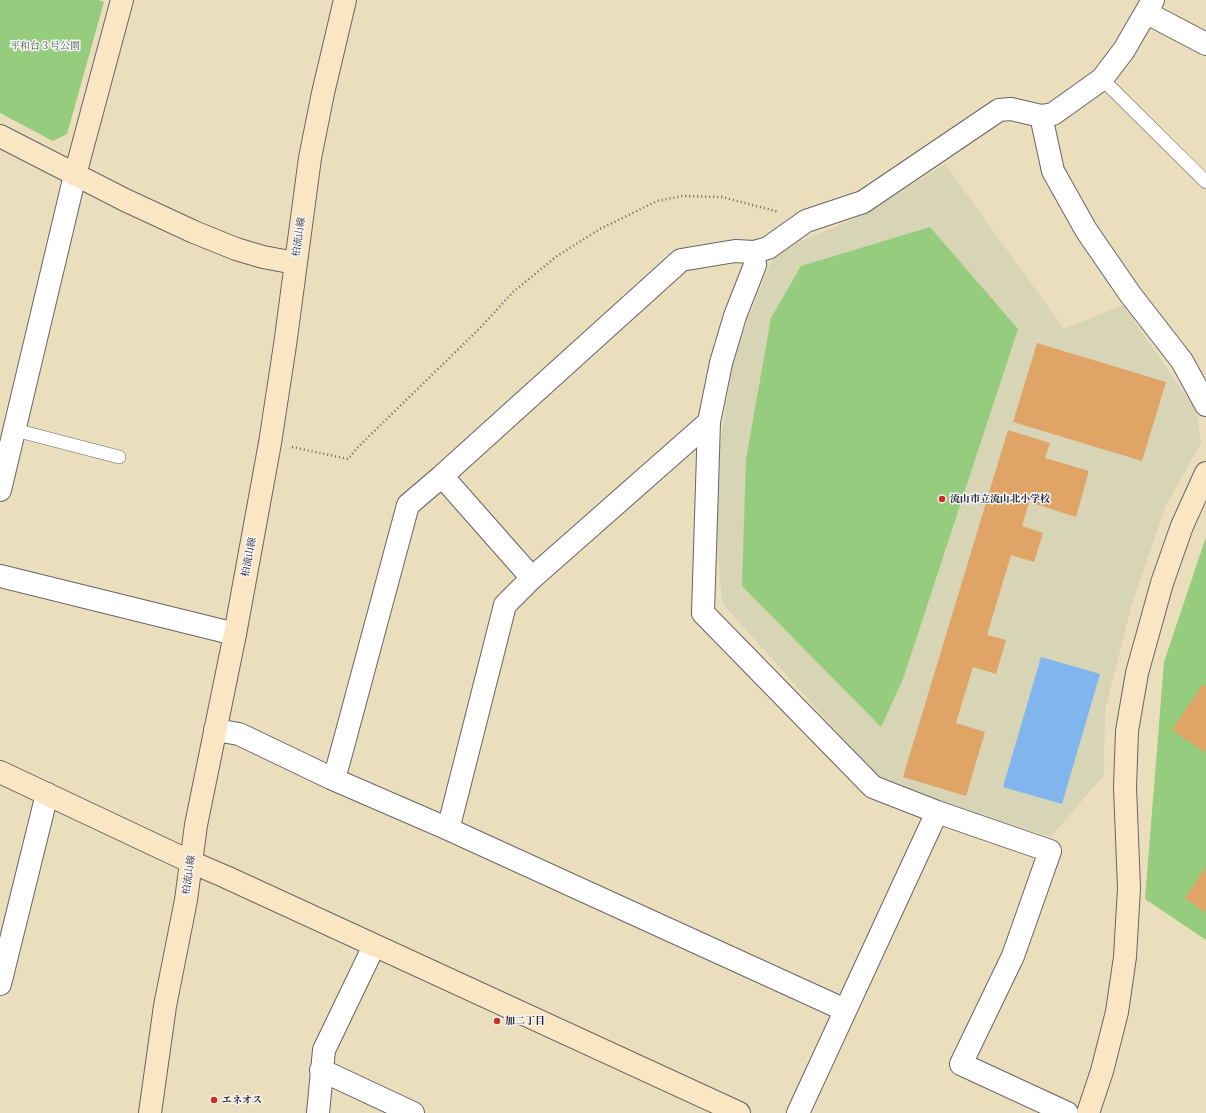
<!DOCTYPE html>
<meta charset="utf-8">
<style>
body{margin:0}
canvas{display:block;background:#ebdebc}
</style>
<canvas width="1206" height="1113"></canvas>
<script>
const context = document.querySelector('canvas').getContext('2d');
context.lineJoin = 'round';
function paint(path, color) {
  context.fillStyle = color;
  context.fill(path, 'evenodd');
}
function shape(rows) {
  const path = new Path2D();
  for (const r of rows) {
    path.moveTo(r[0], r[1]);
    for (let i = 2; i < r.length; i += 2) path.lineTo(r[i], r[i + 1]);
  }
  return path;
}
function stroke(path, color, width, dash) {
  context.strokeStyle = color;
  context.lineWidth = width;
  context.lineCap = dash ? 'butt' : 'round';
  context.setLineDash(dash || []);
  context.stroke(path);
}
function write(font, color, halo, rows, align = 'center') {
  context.font = font + ' "Libre Caslon Text","Noto Serif JP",serif';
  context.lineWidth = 3;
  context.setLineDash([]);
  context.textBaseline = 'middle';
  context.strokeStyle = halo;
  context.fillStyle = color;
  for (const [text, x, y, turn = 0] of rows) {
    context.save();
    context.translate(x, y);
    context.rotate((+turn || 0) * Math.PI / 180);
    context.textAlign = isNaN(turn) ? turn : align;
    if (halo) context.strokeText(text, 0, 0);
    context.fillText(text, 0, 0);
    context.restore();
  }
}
paint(shape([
 [945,164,1064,329,1123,305,1196,410,1201,443,1166,505,1131,607,1105,710,1104,775,1051,837,884,784,722,603,713,492,734,354,775,252,863,215]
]), '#d8d5b6');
paint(shape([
 [0,0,98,0,104,2,67,134,53,141,0,113],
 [930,227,1018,329,903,679,881,727,742,586,746,459,771,318,801,266],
 [1206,537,1206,940,1145,899,1164,662]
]), '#96cc7e');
paint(shape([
 [1041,657,1100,674,1062,804,1003,787]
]), '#80b5ee');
paint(shape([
 [1037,343,1166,382,1142,461,1013,422],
 [1008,430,1050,443,1045,458,1089,471,1076,517,1029,502,1022,526,1043,533,1034,562,1011,555,987,635,1006,640,996,674,973,667,956,723,985,732,966,796,903,777],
 [1203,684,1206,686,1206,753,1172,730],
 [1206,867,1206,913,1185,898]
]), '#e0a467');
const lane = shape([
 [1102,79,1206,182],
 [15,430,119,457]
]);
const street = shape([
 [1147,13,1206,44],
 [1041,116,1053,171,1086,230,1130,294,1182,361,1206,405],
 [754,252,755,265,735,316,721,363,709,422,703,613,873,787,937,812,1050,851,1013,956,961,1064,1067,1113],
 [709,422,532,578,442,476,681,260,735,251,754,252,768,248,806,221,863,202,999,110,1011,109,1041,116,1053,114,1102,79,1124,50,1153,0],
 [0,490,75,175],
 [0,576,235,634],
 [215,730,239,734,333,779,446,828,845,1010],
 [333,779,338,765,408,505,442,476],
 [446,828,451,818,505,605,532,578],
 [0,984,47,794],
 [321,1070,413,1113],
 [318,1113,324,1050,374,946],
 [798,1113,937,812]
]);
const secondary = shape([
 [0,136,125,200,194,232,236,249,263,257,295,263],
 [75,175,122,0],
 [0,772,191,862,226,877,739,1113],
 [150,1113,165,1006,186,900,196,825,235,634,270,443,285,345,310,158,323,93,345,0],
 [1088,1113,1102,1071,1117,1012,1125,957,1129,888,1125,787,1127,731,1137,673,1162,583,1182,526,1206,473]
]);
stroke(lane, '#686468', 14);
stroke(street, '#686468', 24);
stroke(secondary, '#686468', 24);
stroke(shape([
 [292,447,348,459,359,446,480,328,513,292,557,256,600,229,657,201,683,196,722,197,779,212]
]), '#686468', 2.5, [1, 3]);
stroke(lane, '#fff', 13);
stroke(street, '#fff', 22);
stroke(secondary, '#fbe6c3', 22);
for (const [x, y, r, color] of [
 [942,499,4,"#c8321e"],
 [497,1021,4,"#c8321e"],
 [214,1100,4,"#c8321e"]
]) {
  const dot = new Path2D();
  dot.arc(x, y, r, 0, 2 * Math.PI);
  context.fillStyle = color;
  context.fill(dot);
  stroke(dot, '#f6f6f2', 1.5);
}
write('10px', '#45554f', '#f6f6f2', [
 ["平和台３号公園",45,46]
]);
write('10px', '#22223b', '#f6f6f2', [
 ["柏流山線",299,237,-82],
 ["柏流山線",249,557,-79],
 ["柏流山線",189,875,-82]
]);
write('bold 10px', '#22223b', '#f6f6f2', [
 ["流山市立流山北小学校",950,499],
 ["加二丁目",505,1021],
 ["エネオス",222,1100]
], 'left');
</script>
